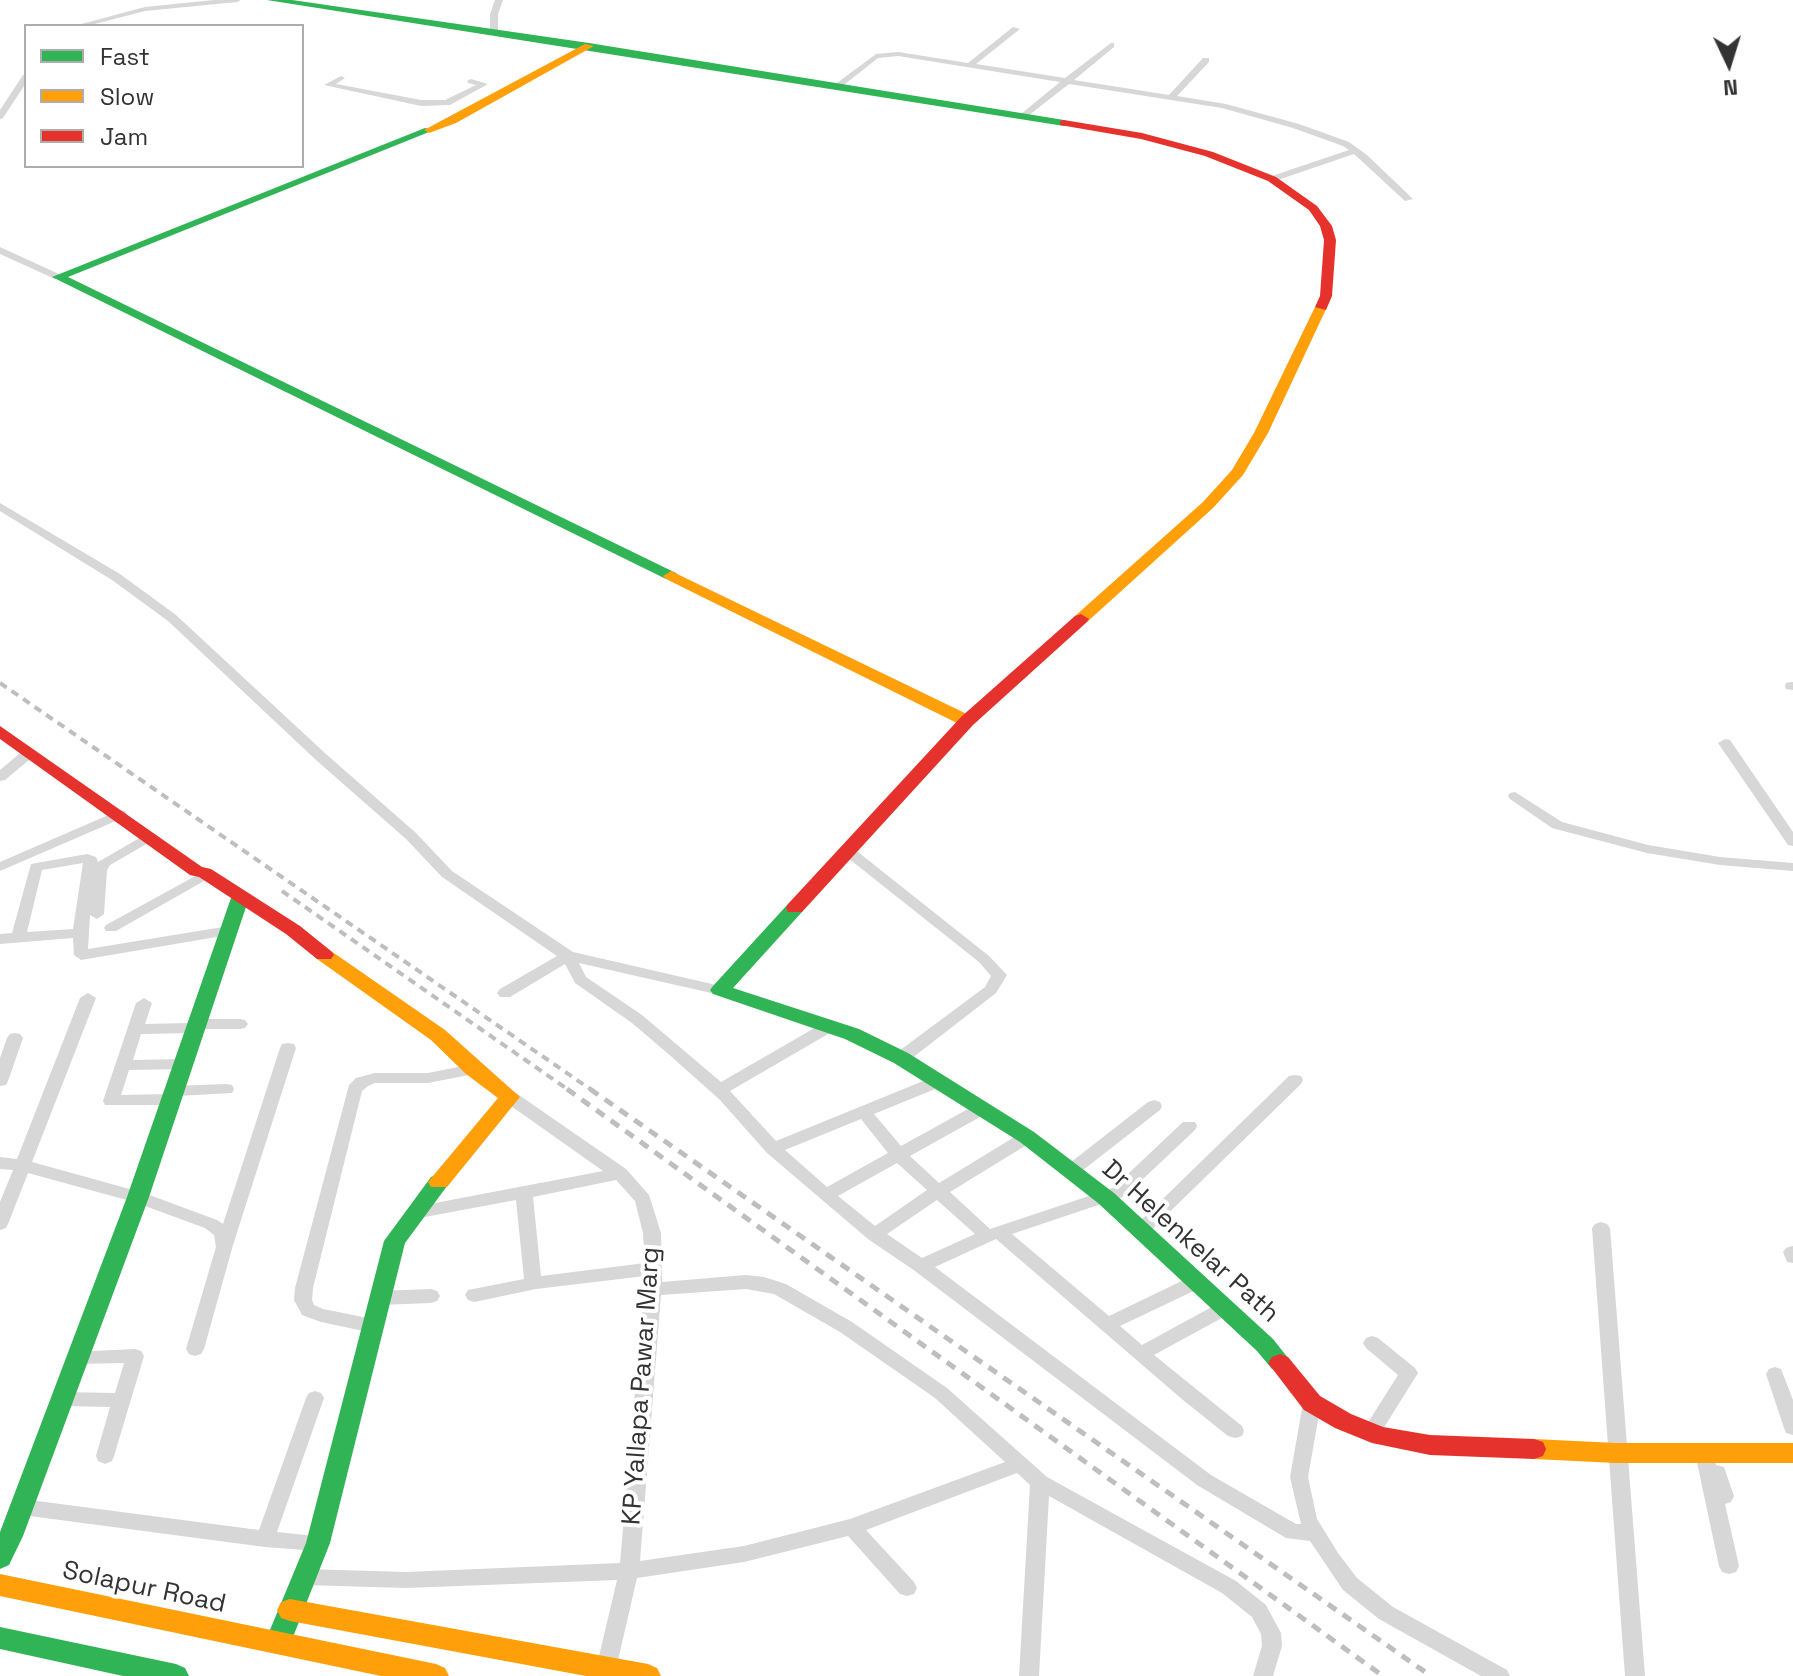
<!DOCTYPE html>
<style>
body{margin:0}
#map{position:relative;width:1793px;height:1676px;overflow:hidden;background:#fff;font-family:"Space Grotesk",sans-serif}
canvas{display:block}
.legend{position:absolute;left:24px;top:24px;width:280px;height:144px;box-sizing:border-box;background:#fff;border:2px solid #adadad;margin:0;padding:10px 14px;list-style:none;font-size:24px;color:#333}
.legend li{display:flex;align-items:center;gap:16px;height:40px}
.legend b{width:40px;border:2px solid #adadad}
.north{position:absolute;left:1689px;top:24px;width:80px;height:80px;-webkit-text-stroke:6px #fff;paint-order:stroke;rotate:176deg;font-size:22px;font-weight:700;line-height:32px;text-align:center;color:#333}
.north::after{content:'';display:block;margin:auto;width:28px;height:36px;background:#333;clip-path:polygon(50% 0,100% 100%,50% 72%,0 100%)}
</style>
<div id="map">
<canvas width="1793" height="1676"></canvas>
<ul class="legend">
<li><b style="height:10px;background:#30b455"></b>Fast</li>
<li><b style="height:10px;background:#ff9f0a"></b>Slow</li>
<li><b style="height:10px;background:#e5322d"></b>Jam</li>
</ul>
<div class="north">N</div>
</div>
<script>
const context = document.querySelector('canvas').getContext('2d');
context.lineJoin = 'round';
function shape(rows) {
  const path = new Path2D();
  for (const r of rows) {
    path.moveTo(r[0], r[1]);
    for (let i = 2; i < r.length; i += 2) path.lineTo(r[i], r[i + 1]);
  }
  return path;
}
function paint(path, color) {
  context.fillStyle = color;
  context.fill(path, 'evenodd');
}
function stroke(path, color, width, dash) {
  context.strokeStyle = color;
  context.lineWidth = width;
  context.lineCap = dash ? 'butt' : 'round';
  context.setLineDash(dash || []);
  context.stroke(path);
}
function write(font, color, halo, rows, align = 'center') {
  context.font = font + ' "Space Grotesk",sans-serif';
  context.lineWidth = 8;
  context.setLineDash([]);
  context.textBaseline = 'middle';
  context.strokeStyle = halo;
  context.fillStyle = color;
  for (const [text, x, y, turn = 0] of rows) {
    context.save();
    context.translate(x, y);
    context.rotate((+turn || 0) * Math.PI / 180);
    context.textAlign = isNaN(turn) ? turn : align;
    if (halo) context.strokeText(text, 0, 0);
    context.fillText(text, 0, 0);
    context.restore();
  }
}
paint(shape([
 [214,0,241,0,237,2,145,11,87,26,74,26,145,7,214,0],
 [495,0,503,0,498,14,498,32,494,34,490,32,490,14,495,0],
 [1013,27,1020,29,976,64,1065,78,1111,43,1114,43,1114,47,1074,80,1169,95,1203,58,1209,58,1209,62,1177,96,1226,104,1299,124,1349,142,1367,155,1413,199,1405,201,1354,154,1275,181,1269,181,1269,177,1349,150,1343,146,1293,128,1222,108,1069,84,1024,119,1021,118,1021,114,1060,82,898,56,878,58,840,88,833,86,876,54,898,52,968,63,1013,27],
 [23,75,26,75,26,83,3,118,0,119,0,110,23,75],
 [341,76,345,78,336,84,421,100,445,100,476,85,468,83,467,81,471,79,488,84,450,105,421,106,324,85,341,76],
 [0,247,61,275,63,277,55,279,0,254,0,247],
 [0,503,120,574,176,615,326,754,416,833,452,871,573,952,725,987,728,990,720,995,579,963,586,977,642,1015,721,1082,825,1022,835,1022,838,1026,835,1030,730,1091,776,1141,933,1077,945,1077,947,1081,945,1085,874,1114,901,1146,977,1104,989,1104,991,1108,989,1112,910,1156,939,1183,1021,1133,1033,1133,1035,1137,1033,1141,950,1192,990,1229,1113,1188,1183,1122,1195,1122,1197,1126,1195,1130,1125,1196,1012,1234,1109,1316,1190,1277,1196,1275,1202,1277,1205,1282,1202,1287,1120,1326,1142,1345,1219,1303,1225,1301,1231,1303,1234,1308,1231,1313,1154,1355,1242,1426,1244,1431,1242,1436,1235,1438,1228,1436,1183,1400,996,1239,935,1267,1211,1475,1296,1524,1301,1524,1290,1477,1303,1403,1306,1398,1312,1396,1318,1398,1321,1403,1308,1477,1317,1519,1338,1553,1357,1578,1393,1607,1507,1670,1510,1676,1481,1676,1379,1619,1343,1590,1310,1541,1286,1538,1197,1485,915,1271,868,1239,767,1153,720,1100,673,1058,632,1023,575,983,565,964,510,997,500,997,497,993,500,989,557,956,442,877,406,839,316,760,168,621,112,580,0,511,0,503],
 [861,1119,888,1153,827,1187,785,1150,861,1119],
 [897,1163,927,1190,875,1226,838,1196,897,1163],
 [937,1200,975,1234,922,1258,887,1234,937,1200],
 [1791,682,1793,682,1793,690,1786,689,1785,686,1786,683,1791,682],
 [1725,739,1730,740,1793,832,1793,846,1788,845,1718,743,1725,739],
 [30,748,37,752,35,755,5,780,0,781,0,770,25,749,30,748],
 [1515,792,1562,822,1648,845,1720,857,1793,863,1793,871,1720,865,1647,853,1552,828,1510,799,1508,796,1510,793,1515,792],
 [120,810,125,811,127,814,125,817,0,871,0,862,120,810],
 [150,832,157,836,155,839,110,865,107,870,104,914,97,919,90,915,88,949,229,926,234,928,236,931,234,934,81,960,74,955,73,938,0,944,0,934,12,933,31,864,87,854,96,857,98,862,150,832],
 [83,863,73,929,27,932,42,870,83,863],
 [848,847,853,848,989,956,1007,975,996,993,907,1062,901,1063,895,1062,893,1058,895,1054,985,987,991,976,979,962,843,854,841,851,843,848,848,847],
 [199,874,204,875,206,878,204,881,116,931,106,931,104,928,106,925,199,874],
 [88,993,96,998,32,1162,144,1193,217,1220,223,1224,280,1048,282,1044,288,1043,294,1044,296,1048,233,1245,204,1349,201,1354,195,1356,189,1354,186,1349,216,1247,214,1235,205,1228,134,1202,28,1173,8,1224,6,1228,0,1230,0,1202,13,1170,0,1169,0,1157,17,1159,80,998,88,993],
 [144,998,152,1003,145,1024,190,1023,197,1019,240,1019,245,1020,248,1024,245,1028,240,1029,202,1029,195,1033,141,1034,133,1060,183,1059,189,1060,191,1064,189,1068,183,1069,129,1070,121,1095,168,1094,166,1091,168,1087,174,1086,226,1084,232,1085,234,1089,232,1093,177,1096,179,1099,177,1103,171,1105,105,1105,103,1101,136,1003,144,998],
 [15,1033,20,1034,23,1038,8,1081,6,1085,0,1086,0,1058,7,1038,10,1034,15,1033],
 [473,1064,479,1065,481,1069,479,1073,428,1083,375,1083,368,1086,362,1091,313,1288,312,1300,314,1305,323,1309,373,1319,379,1321,382,1326,379,1331,373,1333,321,1322,302,1315,294,1300,295,1288,349,1085,356,1078,375,1073,428,1073,473,1064],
 [1295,1075,1301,1076,1303,1080,1301,1084,1146,1235,1140,1237,1134,1235,1131,1231,1134,1227,1289,1076,1295,1075],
 [510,1092,516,1093,626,1169,649,1195,661,1233,662,1282,746,1275,764,1277,786,1284,852,1322,947,1388,1047,1477,1236,1581,1266,1605,1281,1633,1282,1646,1273,1676,1253,1676,1262,1646,1261,1634,1252,1617,1222,1593,1049,1496,1039,1676,1019,1676,1030,1485,1017,1473,866,1530,914,1582,917,1588,914,1594,907,1596,900,1594,848,1536,744,1562,637,1578,616,1669,611,1676,599,1675,596,1669,617,1580,406,1588,304,1585,297,1583,294,1577,297,1571,304,1569,406,1572,620,1563,645,1276,536,1289,474,1302,468,1300,465,1295,468,1290,524,1279,516,1200,414,1219,408,1217,406,1213,408,1209,414,1207,603,1171,504,1101,502,1097,504,1093,510,1092],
 [616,1180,635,1201,643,1233,645,1263,541,1276,533,1197,616,1180],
 [746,1289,774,1294,840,1332,935,1398,1005,1462,850,1519,744,1546,640,1561,661,1295,746,1289],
 [1154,1100,1160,1102,1162,1106,1160,1110,1078,1174,1066,1174,1064,1170,1066,1166,1148,1102,1154,1100],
 [1601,1222,1607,1224,1610,1228,1645,1676,1625,1676,1592,1228,1595,1224,1601,1222],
 [1792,1246,1793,1246,1793,1263,1787,1262,1783,1252,1786,1248,1792,1246],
 [431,1289,437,1291,440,1296,437,1301,431,1303,379,1305,373,1303,370,1298,373,1293,379,1291,431,1289],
 [1372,1336,1378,1338,1415,1368,1418,1373,1378,1437,1371,1439,1364,1437,1362,1432,1398,1375,1366,1348,1363,1343,1366,1338,1372,1336],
 [135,1349,141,1351,144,1356,114,1456,112,1461,105,1464,98,1461,96,1456,110,1407,62,1406,56,1404,53,1399,56,1394,62,1392,115,1393,124,1363,78,1364,72,1362,69,1357,72,1352,135,1349],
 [1775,1367,1781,1369,1793,1400,1793,1435,1786,1433,1784,1428,1766,1374,1769,1369,1775,1367],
 [315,1391,321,1393,324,1398,277,1532,325,1537,328,1543,325,1549,318,1551,265,1547,22,1515,15,1513,12,1507,15,1501,22,1499,259,1530,306,1398,309,1393,315,1391],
 [1704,1445,1711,1448,1716,1465,1724,1467,1734,1496,1731,1502,1725,1504,1739,1566,1736,1572,1729,1574,1722,1572,1719,1566,1695,1453,1697,1448,1704,1445]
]), '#d7d7d7');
paint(shape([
 [267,0,292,0,589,43,1064,120,1069,123,1064,126,267,0],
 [425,128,434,130,68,277,676,573,679,576,676,579,666,579,52,277,425,128],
 [240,892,249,898,149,1197,23,1536,9,1565,0,1569,0,1532,127,1197,231,898,240,892],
 [795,902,802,904,804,908,802,912,733,988,859,1029,908,1053,1034,1132,1114,1193,1273,1339,1292,1363,1288,1369,1280,1372,1272,1369,1257,1351,1098,1203,1020,1142,894,1063,845,1039,713,994,710,990,713,986,788,904,795,902],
 [439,1174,447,1177,450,1182,405,1243,330,1543,291,1642,287,1650,278,1653,269,1650,265,1642,306,1543,384,1241,431,1177,439,1174],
 [0,1627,176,1664,185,1668,189,1676,123,1676,0,1649,0,1627]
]), '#30b455');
paint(shape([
 [585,44,594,46,456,123,429,133,424,130,585,44],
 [1321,303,1327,307,1268,433,1243,475,1213,508,1087,622,1075,622,1073,619,1075,616,1203,502,1232,470,1254,433,1315,307,1321,303],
 [671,571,973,717,975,721,967,726,961,725,666,579,663,576,671,571],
 [324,949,331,951,445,1030,520,1097,447,1187,431,1187,428,1182,498,1098,466,1074,431,1040,317,959,314,955,324,949],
 [1534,1439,1616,1443,1793,1443,1793,1463,1616,1463,1534,1459,1525,1456,1522,1449,1525,1442,1534,1439],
 [0,1574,436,1664,445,1668,449,1676,381,1676,0,1596,0,1574],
 [290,1599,648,1664,657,1668,661,1676,586,1676,290,1621,281,1618,277,1610,281,1602,290,1599]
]), '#ff9f0a');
paint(shape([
 [1064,120,1142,133,1213,152,1276,177,1317,206,1332,226,1336,240,1332,296,1326,310,1315,307,1320,296,1324,240,1320,226,1309,210,1268,181,1205,156,1141,139,1060,125,1060,121,1064,120],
 [1081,614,1089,619,1087,622,973,725,802,912,788,912,786,908,788,904,961,717,1075,616,1081,614],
 [0,726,202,867,211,869,300,926,331,951,334,955,331,959,317,959,286,934,199,877,190,875,0,739,0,726],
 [1280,1354,1288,1357,1320,1396,1351,1414,1383,1427,1430,1435,1534,1439,1543,1442,1546,1449,1543,1456,1534,1459,1430,1455,1372,1443,1335,1428,1304,1410,1268,1363,1272,1357,1280,1354]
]), '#e5322d');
stroke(shape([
 [0,683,593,1091],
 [282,891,570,1091]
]), '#bebebe', 4, [8, 6]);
stroke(shape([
 [567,1089,1383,1676],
 [590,1089,1431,1676]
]), '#bebebe', 5, [10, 8]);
write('26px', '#333', '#fff', [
 ["Dr Helenkelar Path",1190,1242,42],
 ["KP Yallapa Pawar Marg",642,1386,-86],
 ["Solapur Road",144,1588,12]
]);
</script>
